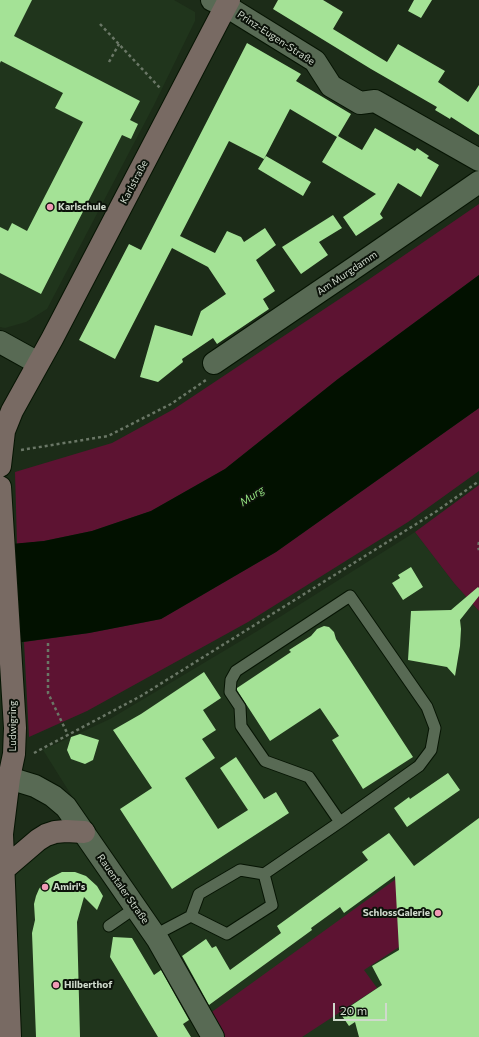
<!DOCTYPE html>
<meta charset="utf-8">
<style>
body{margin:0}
#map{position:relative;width:479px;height:1037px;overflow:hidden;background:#1c2c18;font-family:Commissioner,sans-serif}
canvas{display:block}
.scale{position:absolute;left:333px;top:1003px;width:54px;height:18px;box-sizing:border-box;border:2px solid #cfd9cc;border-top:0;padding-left:5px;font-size:12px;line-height:14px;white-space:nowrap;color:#cfd9cc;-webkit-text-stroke:3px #0b1209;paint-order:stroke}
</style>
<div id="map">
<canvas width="479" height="1037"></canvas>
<div class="scale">20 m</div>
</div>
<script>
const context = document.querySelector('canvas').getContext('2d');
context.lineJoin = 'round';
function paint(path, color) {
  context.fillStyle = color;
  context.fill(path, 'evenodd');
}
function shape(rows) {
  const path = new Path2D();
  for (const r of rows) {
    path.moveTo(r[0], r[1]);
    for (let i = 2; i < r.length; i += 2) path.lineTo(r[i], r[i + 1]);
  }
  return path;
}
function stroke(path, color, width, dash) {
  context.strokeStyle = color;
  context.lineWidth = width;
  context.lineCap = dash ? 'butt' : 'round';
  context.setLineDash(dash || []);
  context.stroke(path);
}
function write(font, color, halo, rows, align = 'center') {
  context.font = font + ' Commissioner,sans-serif';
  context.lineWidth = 4;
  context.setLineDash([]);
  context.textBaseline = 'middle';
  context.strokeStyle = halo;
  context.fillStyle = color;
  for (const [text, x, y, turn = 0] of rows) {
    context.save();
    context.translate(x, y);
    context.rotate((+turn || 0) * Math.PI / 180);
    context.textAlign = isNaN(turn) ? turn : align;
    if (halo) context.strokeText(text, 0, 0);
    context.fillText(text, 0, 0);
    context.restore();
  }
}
paint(shape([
 [0,0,174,0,195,12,195,21,154,105,47,309,26,322,5,328,0,327],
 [415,532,454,583,479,611,479,1037,0,1037,4,890,36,850,68,837,95,850,200,1000,43,750,110,719,259,630]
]), '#20351c');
paint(shape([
 [479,204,479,275,338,379,225,469,151,511,92,531,44,541,17,544,15,472,112,443,174,409,368,280],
 [479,408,479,471,408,522,248,622,87,711,29,737,24,642,89,633,161,619,276,552],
 [479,485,479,611,454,583,415,532],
 [396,879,399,947,364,970,377,988,302,1037,222,1037,209,1014]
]), '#5d1332');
paint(shape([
 [479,275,479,408,276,552,161,619,89,633,0,645,0,545,44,541,92,531,151,511,225,469,338,379]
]), '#021100');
paint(shape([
 [0,0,32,0,14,36,140,101,130,120,138,124,131,139,122,135,41,294,0,273,0,227,8,231,12,223,27,231,83,122,55,108,63,93,1,61,0,63],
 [278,0,323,0,343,12,333,29,387,62,398,44,445,71,438,82,468,102,479,85,479,135,451,117,450,119,435,110,437,107,371,69,273,9],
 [414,0,432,0,421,18,408,11],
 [247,43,301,74,296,81,351,114,338,136,362,150,375,128,415,151,417,148,429,156,427,158,439,165,421,197,398,183,380,214,383,218,356,236,343,217,376,194,322,162,337,137,290,109,264,159,229,141,180,236,215,253,227,231,241,237,244,242,265,228,276,245,256,260,275,291,263,299,269,309,217,344,213,338,182,359,183,362,158,382,140,377,155,325,192,336,201,311,226,294,208,267,172,248,115,359,79,340,129,244,141,250],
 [266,156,311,182,303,196,258,169],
 [333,215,342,228,319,242,328,255,301,274,282,247],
 [411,567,423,587,403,600,392,583,400,578,398,575],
 [478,587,479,588,479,596,460,620,461,629,460,646,455,676,447,667,408,660,411,611,451,610],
 [324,626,329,627,334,632,336,639,413,757,363,789,332,740,339,736,320,708,270,741,237,690,237,688,291,652,289,650,311,636,317,629],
 [204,672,221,698,203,710,216,730,202,739,215,758,185,778,218,829,248,810,220,768,236,757,264,799,276,792,289,813,172,889,120,809,152,788,113,730,141,714],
 [80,734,99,740,93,760,85,764,71,759,67,750,71,737],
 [448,773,460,790,407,827,394,808,409,797,410,799],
 [479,818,479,1037,359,1037,355,1022,349,1026,340,1013,382,985,372,966,399,950,395,876,344,913,340,907,311,928,312,930,209,1005,182,956,206,939,212,948,216,946,230,970,281,933,277,926,368,860,362,852,389,833,414,866],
 [62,872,75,872,86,876,97,886,103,896,97,910,84,897,77,922,80,1037,36,1037,32,933,35,920,34,904,36,896,39,889,43,883,50,878],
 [113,937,132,938,154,975,161,970,189,1020,183,1024,191,1037,158,1037,110,957]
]), '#a4e296');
const lane = shape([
 [191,916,227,934,272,905,264,874],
 [109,926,135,908],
 [155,935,191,916,199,894,240,870,264,874,340,822,419,766,431,750,435,728,427,707,350,596,236,671,231,680,230,692,240,707,241,726,265,761,309,777,340,822]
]);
const street = shape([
 [212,0,226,6,315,61,331,86,360,103,375,101,479,160],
 [0,342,38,363],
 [214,363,357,266,479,182],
 [9,778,35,786,53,796,66,807,158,940,213,1037]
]);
const secondary = shape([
 [0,466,4,431,12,411,52,339,229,0],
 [0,487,15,728,14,754,9,778,2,834,10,1037],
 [3,870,38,840,46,835,55,832,66,831,84,832]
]);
stroke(lane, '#061403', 13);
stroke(street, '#061403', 24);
stroke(secondary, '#061403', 24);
stroke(shape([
 [100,24,160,88],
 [109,62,119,44],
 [21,450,108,436,171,404,206,380],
 [479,542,478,547,479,550],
 [48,643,48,693,68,735],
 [34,753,141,696,437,511,479,481]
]), '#6a7766', 2.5, [3, 3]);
stroke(lane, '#586a54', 11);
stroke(street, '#586a54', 22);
stroke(secondary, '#786a63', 22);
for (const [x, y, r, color] of [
 [50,207,4,"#f09ab5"],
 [45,887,4,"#f09ab5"],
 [438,913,4,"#f09ab5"],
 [56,985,4,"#f09ab5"]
]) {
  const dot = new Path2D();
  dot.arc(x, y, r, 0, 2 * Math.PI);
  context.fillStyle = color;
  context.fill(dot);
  stroke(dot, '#0b1209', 1.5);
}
write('10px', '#cfd9cc', '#0b1209', [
 ["Prinz-Eugen-Straße",276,38,33],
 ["Karlstraße",134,182,-62],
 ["Am Murgdamm",347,273,-34],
 ["Ludwigring",13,726,-90],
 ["Rauentaler Straße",123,889,55]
]);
write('bold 10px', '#cfd9cc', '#0b1209', [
 ["Karlschule",58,207],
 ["Amiri's",53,887],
 ["SchlossGalerie",430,913,"right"],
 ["Hilberthof",64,985]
], 'left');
write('italic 11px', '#8fdd7d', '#0b1209', [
 ["Murg",252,496,-33]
]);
</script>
